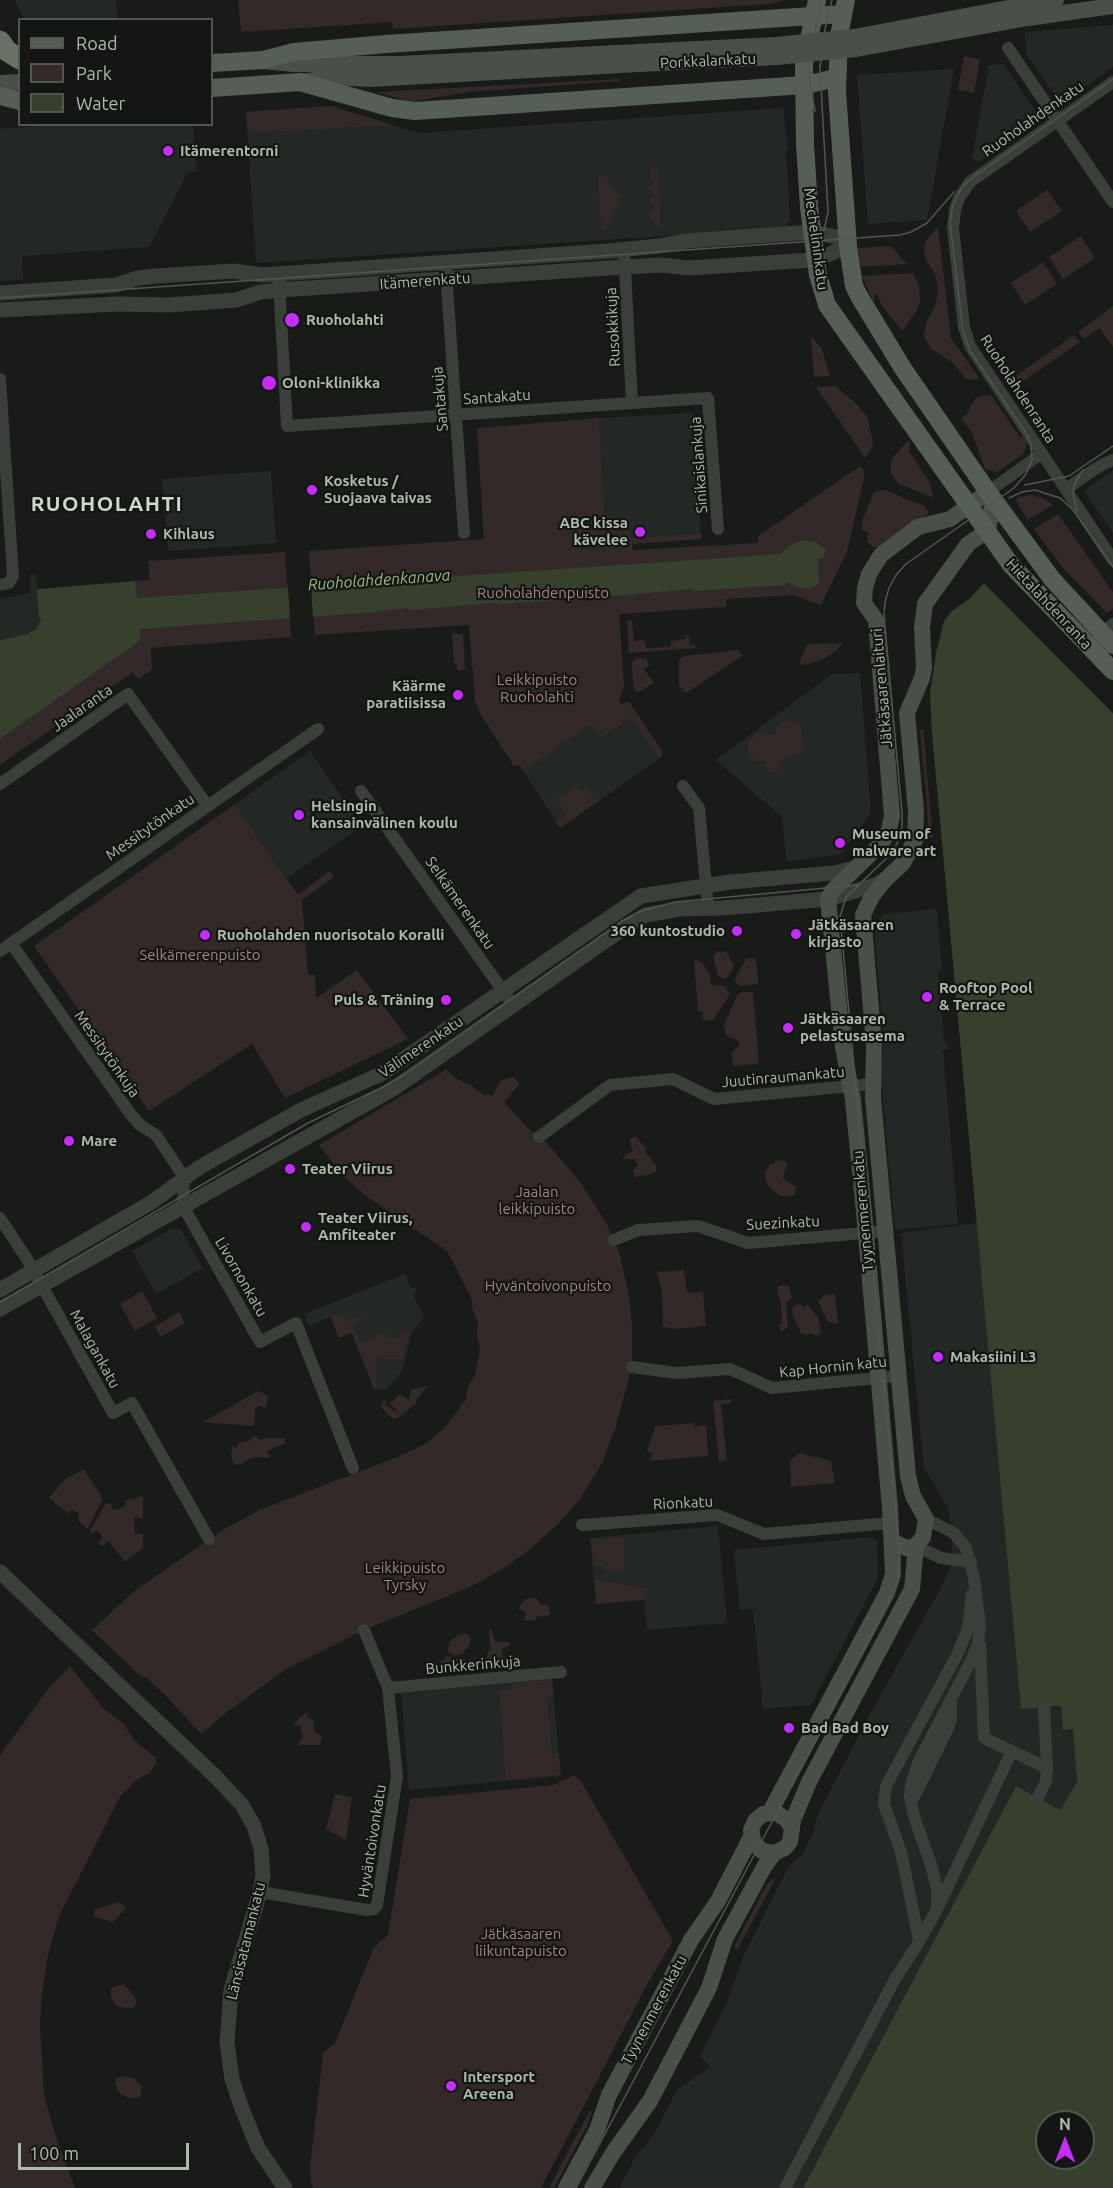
<!DOCTYPE html>
<meta charset="utf-8">
<style>
body{margin:0}
#map{position:relative;width:1113px;height:2188px;overflow:hidden;background:#181b18;font-family:Ubuntu,sans-serif}
canvas{display:block}
.legend{position:absolute;left:18px;top:18px;width:195px;height:108px;box-sizing:border-box;background:#131613;border:2px solid #51584f;margin:0;padding:8px 10px;list-style:none;font-size:18px;color:#aebbaa}
.legend li{display:flex;align-items:center;gap:12px;height:30px}
.legend b{width:30px;border:2px solid #51584f}
.north{position:absolute;left:1035px;top:2110px;width:60px;height:60px;box-sizing:border-box;background:#131613;border:2px solid #51584f;border-radius:50%;rotate:0deg;font-size:16px;font-weight:700;line-height:24px;text-align:center;color:#aebbaa}
.north::after{content:'';display:block;margin:auto;width:21px;height:27px;background:#c42cff;clip-path:polygon(50% 0,100% 100%,50% 72%,0 100%)}
.scale{position:absolute;left:18px;top:2143px;width:171px;height:27px;box-sizing:border-box;border:3px solid #aebbaa;border-top:0;padding-left:8px;font-size:18px;line-height:21px;white-space:nowrap;color:#aebbaa;-webkit-text-stroke:4px #131613;paint-order:stroke}
</style>
<div id="map">
<canvas width="1113" height="2188"></canvas>
<ul class="legend">
<li><b style="height:8px;background:#565f55"></b>Road</li>
<li><b style="height:16px;background:#332928"></b>Park</li>
<li><b style="height:16px;background:#36402d"></b>Water</li>
</ul>
<div class="north">N</div>
<div class="scale">100 m</div>
</div>
<script>
const context = document.querySelector('canvas').getContext('2d');
context.lineJoin = 'round';
function paint(path, color) {
  context.fillStyle = color;
  context.fill(path, 'evenodd');
}
function shape(rows) {
  const path = new Path2D();
  for (const r of rows) {
    path.moveTo(r[0], r[1]);
    for (let i = 2; i < r.length; i += 2) path.lineTo(r[i], r[i + 1]);
  }
  return path;
}
function stroke(path, color, width, dash) {
  context.strokeStyle = color;
  context.lineWidth = width;
  context.lineCap = dash ? 'butt' : 'round';
  context.setLineDash(dash || []);
  context.stroke(path);
}
function write(font, color, halo, rows, align = 'center') {
  context.font = font + ' Ubuntu,sans-serif';
  context.lineWidth = 4.5;
  context.setLineDash([]);
  context.textBaseline = 'middle';
  context.strokeStyle = halo;
  context.fillStyle = color;
  for (const [text, x, y, turn = 0] of rows) {
    context.save();
    context.translate(x, y);
    context.rotate((+turn || 0) * Math.PI / 180);
    context.textAlign = isNaN(turn) ? turn : align;
    if (halo) context.strokeText(text, 0, 0);
    context.fillText(text, 0, 0);
    context.restore();
  }
}
paint(shape([
 [15,0,116,0,117,19,24,19],
 [1113,25,1113,67,1061,104,1026,53,1025,32],
 [1003,64,1040,118,979,162,972,158,989,65],
 [954,69,927,220,868,224,857,75],
 [331,106,419,133,783,108,788,150,786,151,790,221,785,228,256,263,246,112],
 [67,124,193,125,197,171,188,172,149,247,22,256,23,280,0,281,0,129],
 [693,413,701,533,631,538,605,522,599,418],
 [1113,470,1113,533,1084,491],
 [271,471,276,543,168,551,162,479],
 [36,574,40,622,37,629,31,633,0,640,0,599,30,593,30,575],
 [860,673,871,813,841,854,787,862,782,817,716,760,832,674],
 [631,719,659,759,560,828,524,772,591,724,609,734],
 [310,751,362,826,287,878,235,804],
 [937,909,942,970,938,971,944,1042,947,1042,948,1049,943,1050,958,1224,895,1230,881,1081,884,1039,875,943,876,923,884,914],
 [977,1223,1021,1709,1061,1706,1073,1729,1077,1782,1060,1810,1016,1786,803,2188,619,2188,635,2158,654,2134,677,2090,710,2067,700,2056,728,1999,743,1957,788,1868,803,1853,812,1835,818,1814,876,1703,942,1586,952,1563,952,1526,947,1506,924,1468,901,1233],
 [173,1228,181,1230,203,1268,156,1294,132,1251],
 [405,1274,411,1288,416,1288,417,1291,413,1294,424,1317,412,1333,402,1371,386,1390,374,1389,343,1312,311,1325,308,1324,304,1314],
 [718,1526,727,1623,647,1630,644,1600,596,1604,590,1538],
 [872,1537,877,1542,878,1578,811,1705,763,1709,753,1609,740,1610,734,1550],
 [552,1679,561,1776,409,1790,401,1693]
]), '#242824');
paint(shape([
 [238,0,784,0,768,4,393,29,392,22,241,32],
 [964,56,980,59,974,93,958,90],
 [622,79,620,81,468,92,415,101,404,100,375,92],
 [331,106,394,125,248,133,246,112],
 [651,167,655,167,658,171,661,230,646,214,654,208,648,200,654,195,648,188,654,183,649,178,651,176],
 [598,175,603,175,622,196,606,230,601,230],
 [1047,190,1062,211,1030,232,1016,211],
 [938,226,951,338,979,378,976,380,966,379,952,362,931,349,924,336,926,323,936,304,938,290,935,274,926,260,924,249,926,241],
 [1081,236,1095,258,1063,279,1049,257],
 [891,246,907,264,861,267,858,248],
 [1043,262,1057,284,1025,305,1011,283],
 [913,273,919,286,920,303,915,313,902,331,882,306,877,294,874,294,874,301,873,301,862,276],
 [1113,306,1113,347,1099,328,1084,339,1078,332],
 [1074,335,1080,342,1012,389,1007,382],
 [811,336,822,349,830,376,814,377],
 [835,386,858,405,868,418,873,443,871,449,865,458,816,387],
 [991,395,1020,437,1025,437,1027,445,1022,455,999,471,994,472,985,469,972,433,961,418,967,414,975,399,980,396],
 [599,418,605,517,629,516,631,538,701,533,701,539,632,544,633,550,758,543,758,536,860,466,865,473,847,552,821,605,793,595,726,599,726,607,619,614,624,687,619,700,620,704,627,702,630,703,662,751,663,754,659,759,631,719,601,738,591,724,524,772,519,765,514,766,482,717,475,702,469,625,315,635,309,551,484,539,477,428],
 [909,440,910,453,929,481,934,498,899,484,891,473,891,462,893,457],
 [885,490,924,506,928,511,928,514,881,547,873,547,867,542,868,532,861,530,863,518,873,494,877,491],
 [1032,495,1043,498,1053,505,1028,520,1016,501,1018,497],
 [1058,514,1113,592,1113,609,1107,613,1063,568,1034,529],
 [285,552,291,637,151,648,152,670,138,679,133,672,0,765,0,739,140,641,135,581,150,580,148,561],
 [627,621,632,621,634,641,644,640,646,648,671,647,671,641,686,639,686,635,689,635,690,645,695,645,696,648,629,653],
 [452,633,463,634,465,670,457,670,457,664,454,663],
 [843,643,834,652,822,660,806,665,800,664,801,658,807,644],
 [739,650,742,656,686,693,679,686,679,660,684,656],
 [637,658,646,659,650,665,644,669,654,683,637,693,633,686,632,662],
 [785,720,800,723,804,747,802,751,782,761,777,772,770,773,767,769,766,761,756,761,748,753,748,743,755,735,760,733,776,735,776,729],
 [923,729,933,838,928,838,928,818,920,730],
 [576,785,580,791,586,787,597,802,560,828,556,823,567,814,556,799],
 [235,804,298,895,329,871,334,877,302,900,308,975,315,975,316,998,357,970,408,1039,285,1098,252,1044,149,1111,34,946],
 [718,951,727,952,734,966,727,978,724,979,718,976,713,956],
 [756,958,758,984,741,986,736,983,735,978,746,959],
 [697,960,703,963,711,977,710,983,714,986,717,984,726,987,730,994,713,1020,703,1021,702,1011,698,1011,694,961],
 [742,992,753,992,759,1064,733,1066,732,1053,739,1045,738,1041,726,1035,724,1025,738,994],
 [447,1069,455,1078,471,1085,485,1096,487,1094,492,1096,501,1080,514,1077,520,1084,504,1102,528,1128,547,1143,580,1182,608,1226,620,1255,630,1302,632,1326,632,1367,615,1429,602,1463,580,1499,559,1523,528,1551,501,1570,470,1587,364,1630,288,1668,227,1712,201,1734,165,1695,148,1679,138,1674,92,1630,133,1592,224,1529,262,1509,400,1456,427,1443,447,1425,466,1399,468,1386,475,1375,480,1349,477,1336,478,1322,473,1311,471,1297,447,1251,366,1196,342,1175,319,1145],
 [635,1136,645,1147,647,1154,656,1165,656,1171,648,1175,634,1177,633,1170,638,1166,635,1159,621,1159,633,1151,629,1140],
 [780,1160,785,1161,787,1164,783,1178,796,1187,795,1195,790,1196,781,1196,773,1191,767,1184,765,1177,766,1171,770,1165],
 [684,1270,687,1293,703,1292,706,1326,675,1329,663,1327,662,1294,657,1272],
 [784,1285,789,1286,792,1297,786,1304,788,1327,781,1332,779,1325,782,1324,781,1303,777,1290,779,1286],
 [142,1291,157,1318,135,1331,120,1304],
 [835,1294,838,1323,832,1323,828,1322,818,1301,825,1295],
 [798,1303,805,1308,806,1303,818,1317,821,1333,816,1336,810,1333,808,1335,801,1333,792,1313,793,1307],
 [179,1312,185,1323,161,1337,155,1326],
 [343,1312,348,1322,362,1316,364,1320,353,1325,360,1343,386,1332,389,1338,392,1337,394,1340,397,1338,398,1334,407,1330,410,1333,402,1359,380,1359,379,1356,375,1359,377,1388,374,1389,352,1333,339,1338,331,1317],
 [425,1386,427,1387,416,1400,416,1404,397,1418,393,1419,381,1407,382,1403,386,1400,386,1405,396,1412,397,1410,389,1404,400,1394,409,1400,411,1390],
 [258,1391,267,1395,268,1399,265,1408,260,1406,255,1408,255,1421,253,1426,203,1422],
 [731,1399,731,1403,721,1404,727,1461,719,1462,713,1401],
 [695,1423,694,1426,706,1425,708,1456,650,1461,652,1454,647,1451,655,1426],
 [255,1436,260,1440,266,1438,285,1438,284,1444,267,1451,270,1458,253,1457,240,1465,234,1464,231,1456,232,1447,236,1448,239,1442,248,1441],
 [799,1453,831,1461,835,1483,791,1487,790,1461],
 [84,1469,103,1499,87,1529,78,1520,79,1513,71,1509,69,1514,49,1498,65,1479],
 [143,1496,143,1519,134,1517,135,1534,143,1534,143,1548,125,1562,109,1541,103,1546,98,1542,103,1538,97,1530,92,1534,90,1531,105,1504,111,1503,112,1510,123,1508,123,1506,126,1504,125,1500],
 [624,1537,624,1570,604,1570,603,1565,593,1565,591,1540],
 [595,1580,601,1580,649,1589,644,1600,596,1604],
 [529,1597,537,1599,541,1605,548,1605,550,1615,536,1617,536,1620,524,1621,526,1612,518,1609,522,1603],
 [491,1628,495,1642,509,1642,510,1644,509,1647,502,1648,502,1655,506,1657,499,1664,499,1669,476,1671,476,1668,486,1658,490,1647,489,1629],
 [467,1633,471,1640,469,1646,461,1654,454,1656,448,1651,449,1642,458,1635],
 [447,1656,455,1660,463,1657,466,1662,469,1660,473,1666,464,1669,464,1672,438,1674,438,1664],
 [70,1666,105,1710,124,1724,134,1740,156,1758,156,1764,149,1773,136,1780,120,1797,59,1916,48,1955,42,1994,40,2024,44,2095,56,2137,75,2188,0,2188,0,1755,49,1688],
 [552,1680,554,1695,547,1697,552,1754,559,1754,560,1775,506,1780,499,1691,513,1689,513,1683],
 [308,1711,307,1717,314,1721,314,1731,322,1736,320,1745,298,1745,303,1737,300,1726,293,1724],
 [575,1775,582,1783,673,1941,649,1981,541,2188,314,2188,311,2184,310,2167,323,2053,335,2043,374,1947,388,1935,410,1799,553,1785],
 [335,1794,352,1797,346,1840,326,1829],
 [775,1878,776,1878,737,1950,735,1948,735,1945,767,1884],
 [118,1902,126,1908,113,1922,94,1917,94,1910],
 [124,1985,135,1996,136,2003,134,2008,123,2008,115,2004,111,1998,111,1989,117,1985],
 [124,2076,134,2078,142,2087,140,2097,130,2099,118,2092,115,2082,117,2078],
 [590,2110,592,2112,586,2128,554,2188,549,2188]
]), '#332928');
paint(shape([
 [803,540,817,543,826,550,823,558,818,559,819,584,808,589,798,588,789,582,785,585,693,591,692,589,612,596,612,594,594,596,594,598,496,604,495,603,410,610,409,608,377,611,377,612,140,629,140,641,0,739,0,640,27,634,37,629,41,619,39,618,38,605,37,591,39,589,135,581,137,598,781,554,790,545],
 [984,583,1113,713,1113,2188,803,2188,1016,1786,1060,1810,1077,1782,1073,1729,1063,1730,1061,1706,1021,1709,932,733,930,693,936,653,944,621,952,611,969,599],
 [1047,2122,1083,2122,1083,2158,1047,2158]
]), '#36402d');
paint(shape([
 [982,581,986,581,1113,708,1113,713],
 [311,583,313,620,290,621,288,585]
]), '#181b18');
stroke(shape([
 [1008,48,1113,202],
 [1113,82,970,182,959,198,955,210,953,228,964,327,970,346,1113,560],
 [624,249,632,403],
 [446,271,464,533],
 [279,282,287,426,708,398,718,529],
 [0,379,13,576,9,583,0,585],
 [1066,489,1098,467,1113,460],
 [988,492,1042,453],
 [1098,637,1113,624],
 [0,784,128,694,207,805],
 [683,786,699,808,708,908],
 [361,791,513,1005],
 [11,943,129,1112,140,1125,156,1135,184,1177,183,1206,260,1342,296,1323,353,1468],
 [0,951,318,729],
 [539,1137,610,1085,673,1079,714,1099,872,1084],
 [0,1218,27,1259,113,1413,132,1403,209,1539],
 [614,1240,638,1230,698,1226,748,1243,886,1231],
 [632,1367,677,1373,730,1369,772,1388,899,1376],
 [926,1519,954,1533,966,1548,974,1578,980,1625,978,1643,973,1657,919,1761,911,1784,910,1797,913,1813,932,1868,937,1890,937,1905],
 [582,1525,717,1515,764,1534,890,1523],
 [916,1546,941,1558,971,1562],
 [980,1644,984,1738,1047,1768,1046,1781,1038,1798],
 [388,1688,561,1672],
 [1044,1707,1047,1768],
 [912,1801,948,1728,951,1719,951,1701],
 [260,1892,367,1910,374,1909,377,1905,397,1776,388,1688,364,1630],
 [919,1940,901,1852,884,1804,886,1786,958,1653,968,1628,972,1594],
 [785,2188,895,1979,916,1947,937,1909,1012,1751]
]), '#3a4039', 12);
stroke(shape([
 [0,293,116,285,138,278,155,276,234,271,262,275,608,251,659,246,687,241,812,232,847,239],
 [0,310,117,304,169,305,236,300,261,292,279,290,609,268,661,265,689,268,796,261,816,260,848,246],
 [0,1290,152,1202,200,1167,301,1110,383,1073,641,896,730,882,834,873,858,867],
 [0,1309,393,1089,628,925,646,915,680,909,723,908,828,899,872,886,885,880],
 [0,1572,217,1778,242,1805,254,1826,261,1849,263,1875,260,1892,231,1990,227,2042,232,2079,242,2109,258,2148,285,2188]
]), '#3a4039', 15);
stroke(shape([
 [1030,4,1056,0],
 [1028,18,1113,6],
 [264,61,293,64,400,64,677,50],
 [301,82,336,77,370,79,675,62],
 [0,83,20,82],
 [892,1541,906,1548,916,1546,923,1537,926,1519,913,1496,908,1476,873,1098,874,1044,863,915,872,896,885,880,903,863,915,840,916,811,907,713,922,678,924,668,922,627,925,604,968,544,987,531,992,514,991,496],
 [770,1812,887,1593,893,1574,890,1508,864,1212,853,1100,843,1047,828,899,832,891,882,843,889,830,892,816,876,620,864,603,865,588,869,574,881,555,918,527,950,519,988,492],
 [774,1853,762,1851,754,1843,751,1830,755,1821,763,1814,777,1813,788,1821,792,1829],
 [566,2188,597,2130,609,2095,691,1940,718,1901,751,1837],
 [592,2188,613,2153,650,2101,709,1988,725,1939,764,1867,774,1853,785,1848,790,1842,793,1820,809,1782,912,1589,916,1546]
]), '#495047', 16);
stroke(shape([
 [817,0,804,64,805,144,809,207,818,275,827,305,1011,565,1113,671],
 [846,0,839,36,837,91,848,246,854,286,859,296,902,367,988,492,1052,579,1113,645],
 [212,63,263,60,294,52,386,44,843,14],
 [212,88,300,82,392,108,415,111,805,85,836,78],
 [0,96,20,101]
]), '#565f55', 18);
stroke(shape([
 [0,41,7,51,20,59]
]), '#677164', 21);
stroke(shape([
 [815,111,810,84,808,58,822,0],
 [973,177,1113,79],
 [810,244,824,230,828,212,820,68,824,34,832,0],
 [0,298,900,235,911,232,927,223,954,192],
 [1025,485,1069,476,1113,446],
 [1009,498,1022,492,1035,490,1060,498,1073,510,1113,567],
 [1077,512,1073,493,1075,483,1083,470],
 [0,1302,308,1123,383,1087,405,1074,622,921,641,911,675,902,858,885],
 [576,2188,857,1663,898,1581,900,1559,840,917,846,897,891,854,899,840,902,828,902,813,884,615,885,602,889,588,896,575,906,564,1014,488,1026,474,1032,460,1031,445,1026,433,970,351,963,331,950,222,953,205,958,194,963,186,978,173]
]), '#50574e', 1.5);
stroke(shape([
 [677,50,776,45,854,37,1030,4],
 [675,62,777,57,856,49,1028,18]
]), '#495047', 16);
for (const [x, y, r, color] of [
 [168,151,6,"#c42cff"],
 [292,320,8,"#c42cff"],
 [269,383,8,"#c42cff"],
 [312,490,6,"#c42cff"],
 [640,532,6,"#c42cff"],
 [151,534,6,"#c42cff"],
 [458,695,6,"#c42cff"],
 [299,815,6,"#c42cff"],
 [840,843,6,"#c42cff"],
 [737,931,6,"#c42cff"],
 [796,934,6,"#c42cff"],
 [205,935,6,"#c42cff"],
 [927,997,6,"#c42cff"],
 [446,1000,6,"#c42cff"],
 [788,1028,6,"#c42cff"],
 [69,1141,6,"#c42cff"],
 [290,1169,6,"#c42cff"],
 [306,1227,6,"#c42cff"],
 [938,1357,6,"#c42cff"],
 [789,1728,6,"#c42cff"],
 [451,2086,6,"#c42cff"]
]) {
  const dot = new Path2D();
  dot.arc(x, y, r, 0, 2 * Math.PI);
  context.fillStyle = color;
  context.fill(dot);
  stroke(dot, '#131613', 2);
}
write('15px', '#aebbaa', '#131613', [
 ["Porkkalankatu",708,61,-3],
 ["Ruoholahdenkatu",1033,119,-35],
 ["Mechelininkatu",816,239,82],
 ["Itämerenkatu",425,281,-4],
 ["Rusokkikuja",613,327,-93],
 ["Ruoholahdenranta",1018,389,57],
 ["Santakatu",497,397,-4],
 ["Santakuja",440,399,-95],
 ["Sinikaislankuja",699,465,-94],
 ["Hietalahdenranta",1049,604,47],
 ["Jätkäsaarenlaituri",882,688,-95],
 ["Jaalaranta",82,708,-35],
 ["Messitytönkatu",150,827,-35],
 ["Selkämerenkatu",460,903,55],
 ["Välimerenkatu",421,1047,-34],
 ["Messitytönkuja",107,1054,55],
 ["Juutinraumankatu",783,1077,-5],
 ["Tyynenmerenkatu",863,1211,-95],
 ["Suezinkatu",783,1223,-3],
 ["Livornonkatu",241,1277,60],
 ["Malagankatu",95,1349,61],
 ["Kap Hornin katu",833,1367,-6],
 ["Rionkatu",683,1503,-3],
 ["Bunkkerinkuja",473,1665,-5],
 ["Hyväntoivonkatu",372,1841,-81],
 ["Länsisatamankatu",246,1941,-76],
 ["Tyynenmerenkatu",654,2010,-62]
]);
write('bold 15px', '#aebbaa', '#131613', [
 ["Itämerentorni",180,151],
 ["Ruoholahti",306,320],
 ["Oloni-klinikka",282,383],
 ["Kosketus /",324,481],
 ["Suojaava taivas",324,498],
 ["ABC kissa",628,523,"right"],
 ["kävelee",628,540,"right"],
 ["Kihlaus",163,534],
 ["Käärme",446,686,"right"],
 ["paratiisissa",446,703,"right"],
 ["Helsingin",311,806],
 ["kansainvälinen koulu",311,823],
 ["Museum of",852,834],
 ["malware art",852,851],
 ["Jätkäsaaren",808,925],
 ["kirjasto",808,942],
 ["360 kuntostudio",725,931,"right"],
 ["Ruoholahden nuorisotalo Koralli",217,935],
 ["Rooftop Pool",939,988],
 ["& Terrace",939,1005],
 ["Puls & Träning",434,1000,"right"],
 ["Jätkäsaaren",800,1019],
 ["pelastusasema",800,1036],
 ["Mare",81,1141],
 ["Teater Viirus",302,1169],
 ["Teater Viirus,",318,1218],
 ["Amfiteater",318,1235],
 ["Makasiini L3",950,1357],
 ["Bad Bad Boy",801,1728],
 ["Intersport",463,2077],
 ["Areena",463,2094]
], 'left');
write('15px', '#a8847f', '#131613', [
 ["Ruoholahdenpuisto",543,593],
 ["Leikkipuisto",537,680],
 ["Ruoholahti",537,697],
 ["Selkämerenpuisto",200,955],
 ["Jaalan",537,1192],
 ["leikkipuisto",537,1209],
 ["Hyväntoivonpuisto",548,1286],
 ["Leikkipuisto",405,1568],
 ["Tyrsky",405,1585],
 ["Jätkäsaaren",521,1934],
 ["liikuntapuisto",521,1951]
]);
write('italic 16px', '#9ab97e', '#131613', [
 ["Ruoholahdenkanava",379,580,-4]
]);
context.letterSpacing = '1.5px';
write('bold 21px', '#cdd7cb', '#131613', [
 ["RUOHOLAHTI",107,504]
]);
context.letterSpacing = '0px';
</script>
